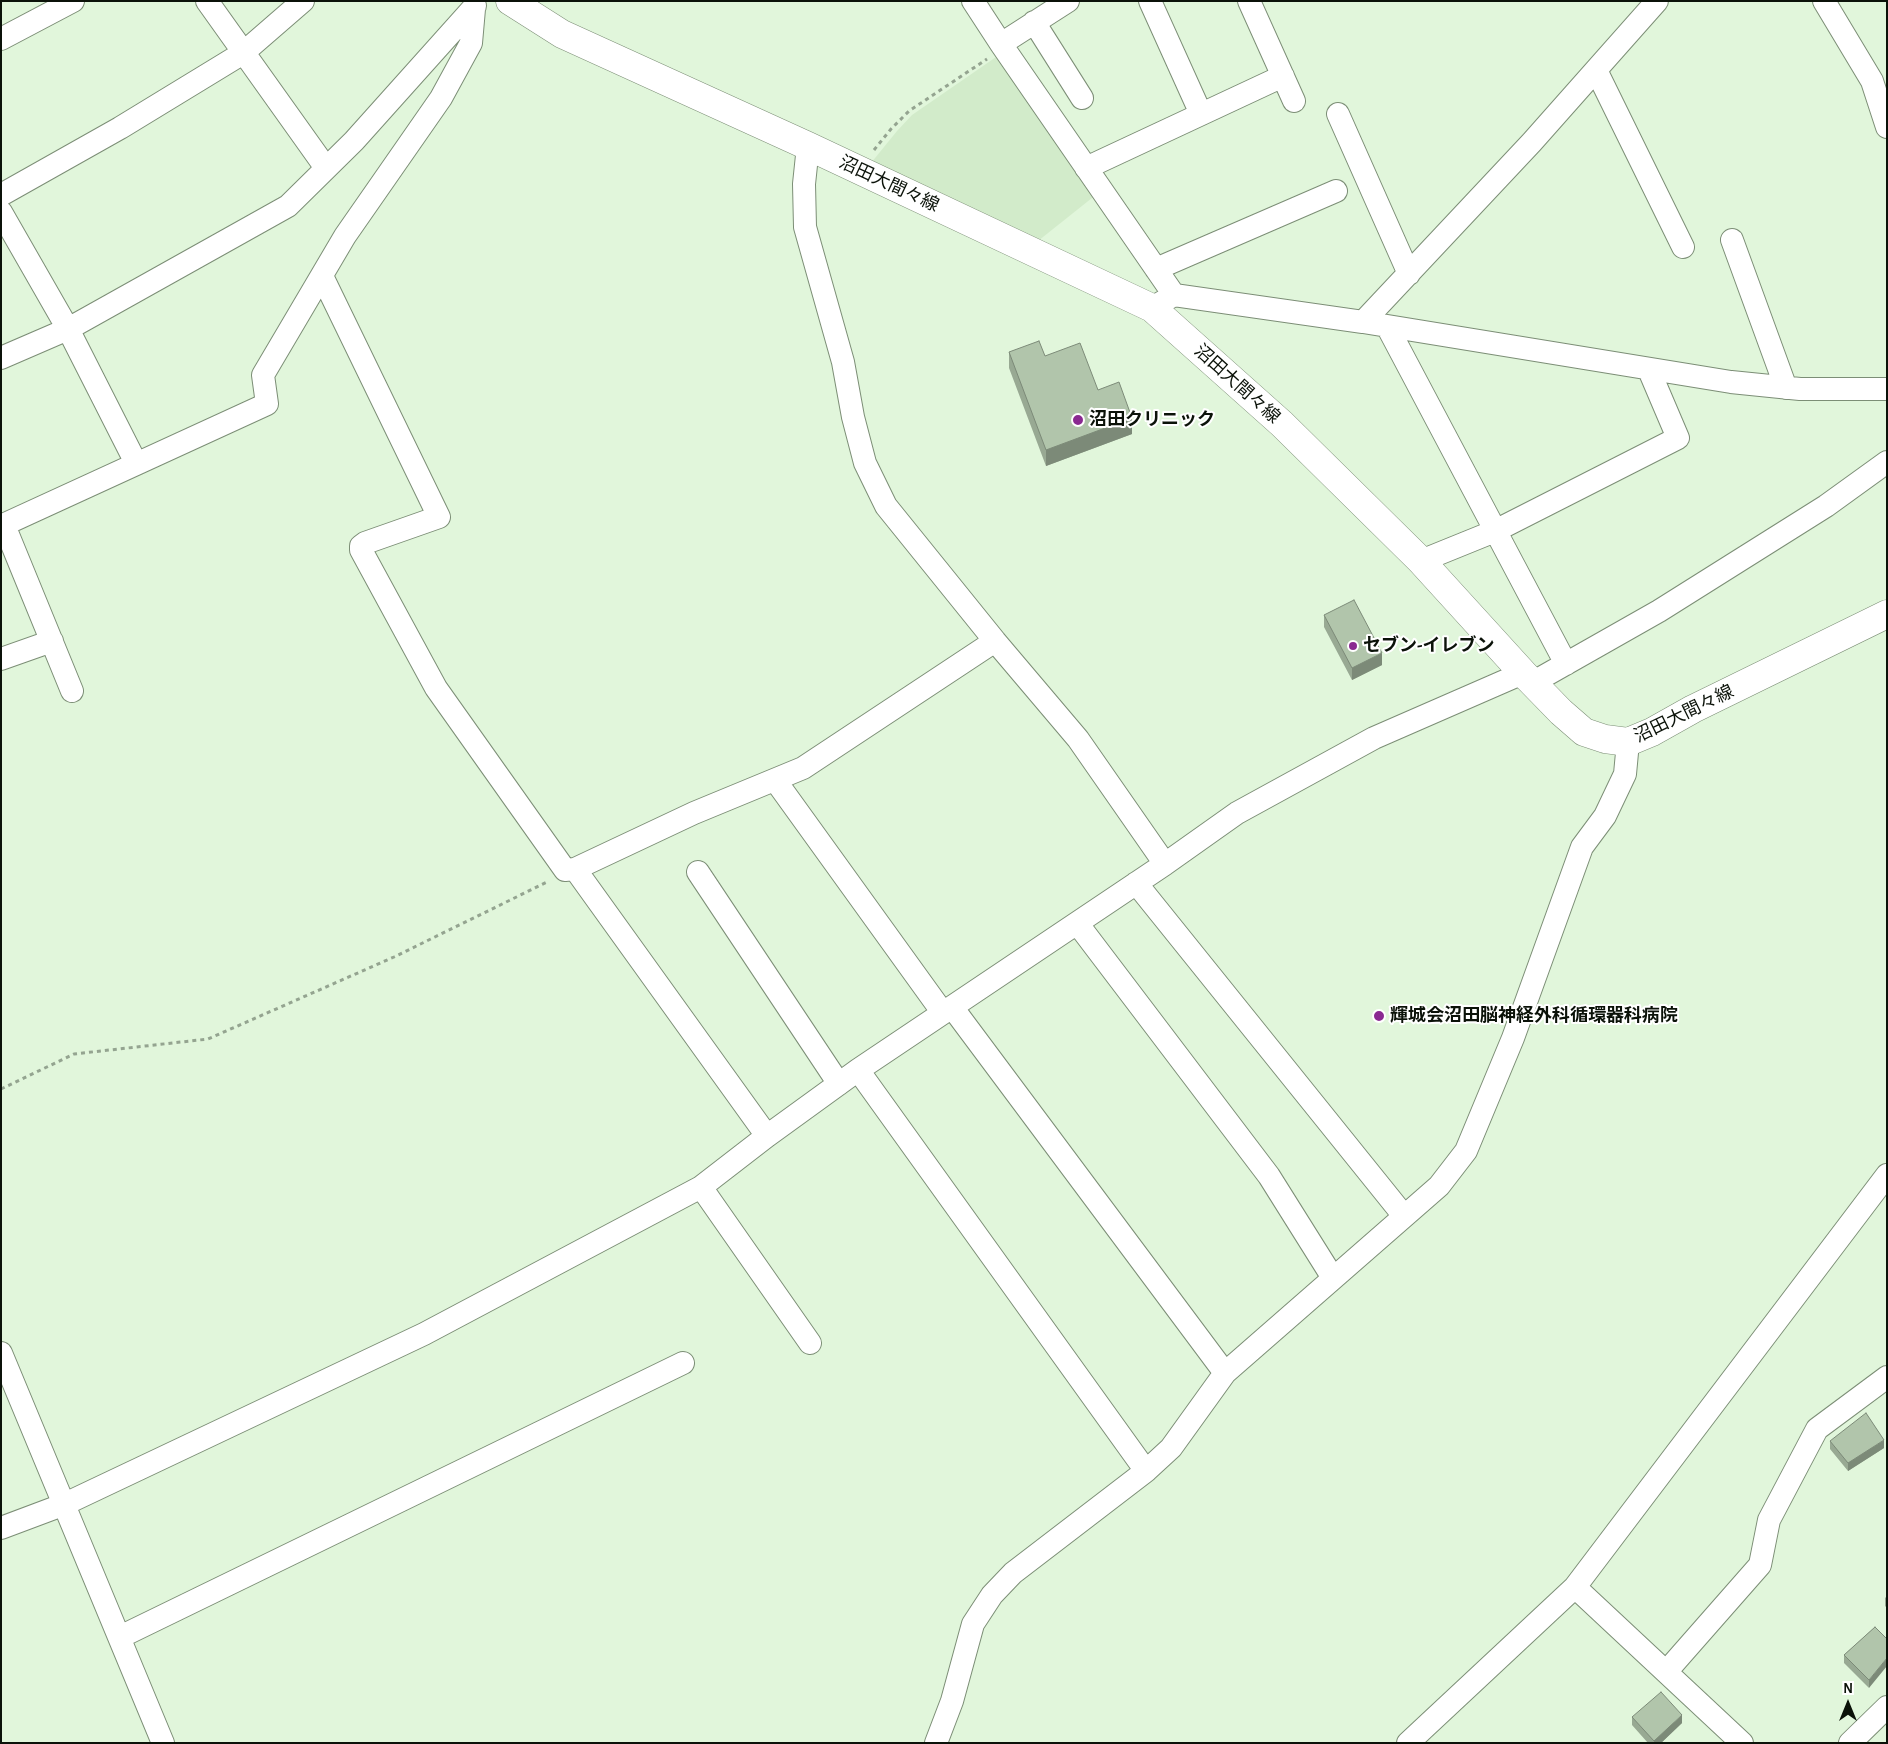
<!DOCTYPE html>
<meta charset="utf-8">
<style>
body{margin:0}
#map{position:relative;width:1888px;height:1744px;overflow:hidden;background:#e1f6db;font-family:"Alegreya Sans",sans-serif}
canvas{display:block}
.frame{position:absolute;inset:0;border:2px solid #0b1209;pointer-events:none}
.north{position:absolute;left:1823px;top:1679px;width:50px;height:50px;-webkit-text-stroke:4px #fff;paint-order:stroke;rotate:0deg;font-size:14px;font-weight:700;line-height:20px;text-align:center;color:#0b1209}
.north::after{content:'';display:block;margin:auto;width:18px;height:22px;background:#0b1209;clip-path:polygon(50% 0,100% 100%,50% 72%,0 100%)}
</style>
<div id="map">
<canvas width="1888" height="1744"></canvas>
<div class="frame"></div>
<div class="north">N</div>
</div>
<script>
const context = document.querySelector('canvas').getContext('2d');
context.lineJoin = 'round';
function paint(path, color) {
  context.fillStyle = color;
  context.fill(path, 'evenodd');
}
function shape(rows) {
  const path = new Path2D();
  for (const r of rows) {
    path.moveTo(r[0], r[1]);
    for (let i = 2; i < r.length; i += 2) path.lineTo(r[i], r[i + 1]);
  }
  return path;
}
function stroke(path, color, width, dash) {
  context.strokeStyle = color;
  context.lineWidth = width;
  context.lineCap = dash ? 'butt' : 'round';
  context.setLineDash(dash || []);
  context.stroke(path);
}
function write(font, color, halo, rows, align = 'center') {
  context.font = font + ' "Alegreya Sans","Noto Sans JP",sans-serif';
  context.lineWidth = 4;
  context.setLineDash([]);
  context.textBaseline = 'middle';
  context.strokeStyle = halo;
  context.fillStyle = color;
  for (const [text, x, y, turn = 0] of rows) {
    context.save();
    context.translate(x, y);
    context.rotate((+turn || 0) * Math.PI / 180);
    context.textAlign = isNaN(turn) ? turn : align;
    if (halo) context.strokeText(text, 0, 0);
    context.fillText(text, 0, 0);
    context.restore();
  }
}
paint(shape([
 [999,55,1097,194,1038,241,871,163,897,131,912,115]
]), '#d2ebca');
const minor = shape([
 [207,1,326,168],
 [973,1,1001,44,1174,295],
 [1150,1,1201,114],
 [1249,1,1294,101],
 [1824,1,1872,81,1887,127],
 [1034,22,1082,98],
 [1,39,73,1],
 [1001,44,1068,1],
 [1596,70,1683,247],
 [1338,114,1409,274],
 [808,146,804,184,805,227,843,362,853,417,865,463,886,506,995,641,1078,739,1165,864],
 [1086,168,1283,76],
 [1,195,120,128,243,53,303,1],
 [1,212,68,329,136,463],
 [1732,240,1786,388],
 [1156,269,1336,191],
 [322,276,439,517,365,543,361,546,361,550,436,688,565,870,575,869,694,813,803,768,995,641],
 [1152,308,1174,295,1363,322,1532,142,1657,1],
 [1363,322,1731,382,1800,389,1887,389],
 [1387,326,1566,664],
 [1,358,68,329,288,206,354,141,475,6],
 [4,525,72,691],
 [1,526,267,404,263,375,345,236,441,98,471,43,474,9],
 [1421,561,1495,531,1678,438,1649,370],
 [1,659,52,641],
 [1532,683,1659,611,1826,506,1887,462],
 [775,780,943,1013],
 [575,869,767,1136],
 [698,872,839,1084],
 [1136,883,1404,1216],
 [1077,923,1269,1176,1333,1278],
 [952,1007,1225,1373],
 [858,1070,1146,1471],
 [701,1187,810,1343],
 [1,1353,163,1743],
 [1,1528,65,1504,424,1334,701,1187,767,1136,858,1070,1165,864,1237,813,1374,738,1523,673],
 [1575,1587,1742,1743],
 [120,1637,683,1363],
 [1666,1672,1760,1565,1769,1520,1817,1429,1887,1377],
 [936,1743,952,1701,973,1624,992,1595,1013,1573,1146,1471,1171,1448,1225,1373,1439,1186,1466,1151,1513,1038,1582,847,1605,816,1625,774,1628,742],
 [1408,1743,1575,1587,1887,1175],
 [1850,1743,1887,1707]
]);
const major = shape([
 [510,1,562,34,808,146,1152,308,1282,424,1421,561,1523,673,1561,712,1584,732,1605,739,1628,742,1652,732,1693,709,1887,614]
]);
stroke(minor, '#7c8e76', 24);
stroke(major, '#7c8e76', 29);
stroke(shape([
 [874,150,891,129,909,111,987,59],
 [1,1089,74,1054,208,1039,394,957,547,882]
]), '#94a490', 3, [4, 4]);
stroke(minor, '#fff', 22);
stroke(major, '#fff', 28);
paint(shape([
 [1009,352,1045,356,1098,390,1132,434,1046,466,1009,368],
 [1324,615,1382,665,1352,680,1324,627],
 [1830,1441,1884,1448,1848,1471,1830,1449],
 [1887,1596,1887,1608,1885,1606,1885,1598],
 [1875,1627,1869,1688,1844,1663,1844,1655],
 [1632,1717,1682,1723,1661,1743,1648,1743,1632,1725]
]), '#98a993');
paint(shape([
 [1132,418,1132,434,1046,466,1046,450],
 [1382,653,1382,665,1352,680,1352,668],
 [1884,1440,1884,1448,1848,1471,1848,1463],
 [1887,1658,1887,1666,1869,1688,1869,1680],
 [1682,1715,1682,1723,1661,1743,1654,1743,1654,1741]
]), '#7c8a78');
const building = shape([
 [1039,341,1045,356,1080,343,1098,390,1119,382,1132,418,1046,450,1009,352,1039,341],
 [1354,600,1382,653,1352,668,1324,615,1354,600],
 [1866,1413,1884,1440,1848,1463,1830,1441,1866,1413],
 [1875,1627,1887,1639,1887,1658,1869,1680,1844,1655,1875,1627],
 [1661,1692,1682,1715,1654,1741,1632,1717,1661,1692]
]);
paint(building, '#b1c5ab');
stroke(building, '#7c8a78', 1);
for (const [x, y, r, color] of [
 [1078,420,6,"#8a2991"],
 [1353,646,5,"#8a2991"],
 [1379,1016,6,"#8a2991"]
]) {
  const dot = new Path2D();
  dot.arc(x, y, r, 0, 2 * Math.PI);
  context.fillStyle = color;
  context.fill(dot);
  stroke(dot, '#fff', 2);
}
write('18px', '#0b1209', '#fff', [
 ["沼田大間々線",889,184,25],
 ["沼田大間々線",1237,384,42],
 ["沼田大間々線",1684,714,-26]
]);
write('bold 18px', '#0b1209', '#fff', [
 ["沼田クリニック",1089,420],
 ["セブン-イレブン",1363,646],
 ["輝城会沼田脳神経外科循環器科病院",1390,1016]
], 'left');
</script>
